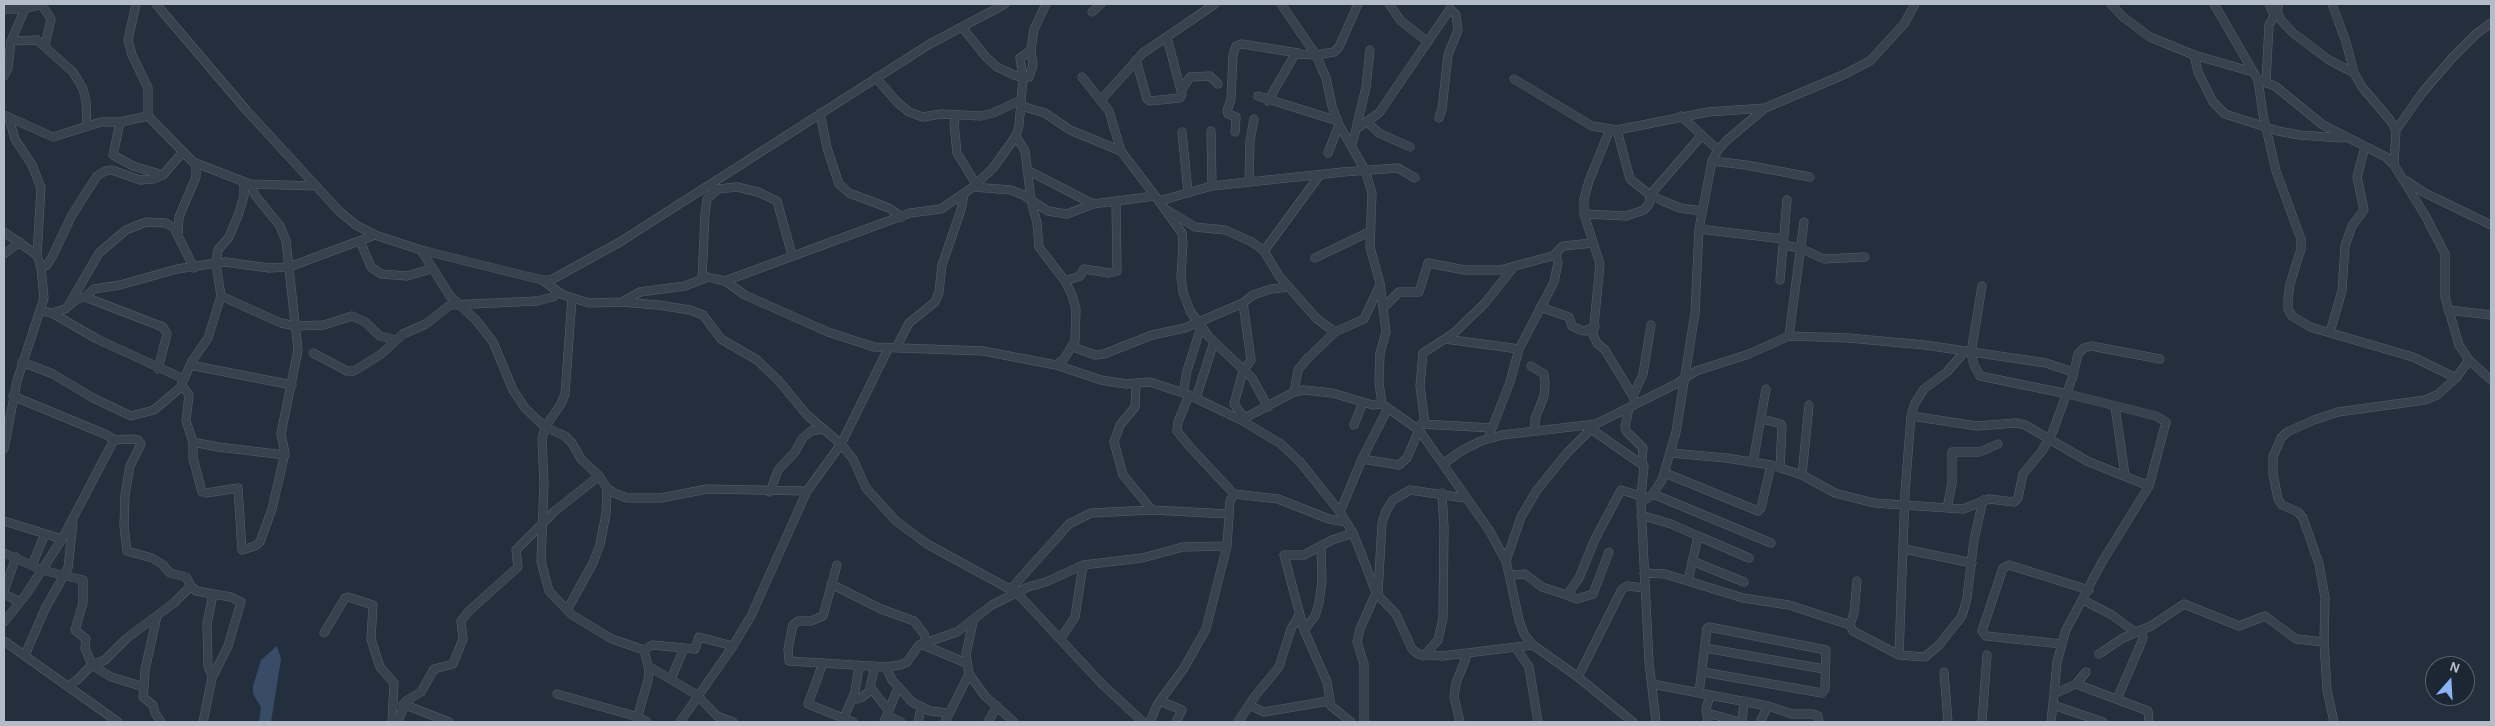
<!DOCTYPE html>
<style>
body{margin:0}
#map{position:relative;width:2495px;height:726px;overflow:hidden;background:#242f3e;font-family:"Alegreya Sans",sans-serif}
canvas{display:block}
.frame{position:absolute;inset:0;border:5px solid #b4bcc9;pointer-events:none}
.north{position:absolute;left:2425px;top:656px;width:50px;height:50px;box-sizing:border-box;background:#1d2633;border:1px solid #59626f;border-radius:50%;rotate:19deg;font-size:14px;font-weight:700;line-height:20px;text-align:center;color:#b4bcc9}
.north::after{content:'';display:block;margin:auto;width:18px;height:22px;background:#8ab4f8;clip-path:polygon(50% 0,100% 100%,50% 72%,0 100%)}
</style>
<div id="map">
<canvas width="2495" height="726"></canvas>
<div class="frame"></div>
<div class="north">N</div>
</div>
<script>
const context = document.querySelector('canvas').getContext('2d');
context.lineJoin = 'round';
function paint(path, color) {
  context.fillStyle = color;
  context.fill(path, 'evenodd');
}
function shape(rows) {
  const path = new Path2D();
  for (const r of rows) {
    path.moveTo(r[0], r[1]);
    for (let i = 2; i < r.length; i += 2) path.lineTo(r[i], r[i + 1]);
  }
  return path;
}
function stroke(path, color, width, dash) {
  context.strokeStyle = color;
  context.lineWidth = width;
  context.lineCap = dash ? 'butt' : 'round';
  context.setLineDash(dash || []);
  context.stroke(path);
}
paint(shape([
 [277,646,281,659,271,722,259,722,261,707,253,694,253,686,261,660]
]), '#394c67');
const minor = shape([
 [41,4,51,19,45,45],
 [136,4,128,40,132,55,148,88,148,116],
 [156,4,247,111,340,212,356,225,375,235,421,250,542,280,551,280,620,242,928,45,1005,4],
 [1281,4,1316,55,1326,78,1332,106,1339,125,1365,170,1372,193,1370,247,1380,283,1386,332,1380,353,1379,383,1382,404,1419,430,1489,530,1506,561,1519,620,1524,634,1533,645,1578,677,1633,722],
 [1389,4,1401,21,1428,42],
 [2111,4,2123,17,2150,37,2194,55,2253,72],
 [2214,4,2258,80,2263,115,2276,171,2301,239,2301,249,2290,284,2288,299,2288,309,2292,316,2310,327,2413,357,2456,378],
 [2269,4,2274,15],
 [2279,4,2277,11,2281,20,2293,33,2329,60,2354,73],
 [2332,4,2346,42,2354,73,2362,87,2390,120,2396,130,2394,165],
 [4,9,25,9,41,4],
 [1092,12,1101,4],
 [962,27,986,57,997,67,1014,75,1023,78,1029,77,1033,65,1031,50],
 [11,41,37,40,73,72,83,89,86,101,87,127],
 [2194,55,2198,72,2213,102,2225,114,2278,131,2299,135,2342,138],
 [1136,60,1147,99,1150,101,1180,98,1182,94,1167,38],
 [4,76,8,68,11,41,25,9],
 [1082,77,1109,111,1121,151,1159,201,1212,186,1343,172,1398,168,1415,178],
 [876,78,898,103,909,112,923,117,941,114,981,116,993,113,1021,100],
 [1514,79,1592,126,1617,130,1708,112,1765,108],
 [2258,80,2275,86,2323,125,2386,157,2394,165,2426,217,2445,254,2445,297,2459,345,2469,360,2491,380],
 [2266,82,2269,25,2277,11],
 [1181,91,1190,77,1210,76,1218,84],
 [1258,96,1338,121],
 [1101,100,1143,53,1215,4],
 [1268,101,1295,54,1316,55,1334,52,1339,47,1358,4],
 [1021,106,1045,113,1070,130,1121,151],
 [820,113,827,148,839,184,849,193,889,208,902,217],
 [4,115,53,137,101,122,120,122,148,116,193,162,250,184,316,186],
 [956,115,954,124,957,153,976,184],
 [1681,116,1718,150],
 [9,118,15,139,32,165,41,188,37,255],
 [120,122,113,155,133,166,163,175],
 [1367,122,1379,133,1410,147],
 [1356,129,1366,87,1370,50],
 [1610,129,1589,181,1584,199,1584,214,1600,264,1593,335,1597,343,1605,350,1633,396,1635,404],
 [1617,130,1630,179,1650,195,1663,201,1680,208,1702,211],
 [2396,130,2422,93,2453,57,2476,34,2491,23],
 [1211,131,1212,186],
 [1182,132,1188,192],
 [1235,132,1236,117,1228,114,1227,111,1231,99,1233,55,1236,46,1242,44,1298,53],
 [1016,136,1025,151,1031,200,1037,223,1039,247,1065,281,1072,295,1076,309,1075,341,1064,359,1056,365],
 [1352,145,1356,129,1379,113,1450,9,1456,15,1458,30,1448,55,1442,109,1439,118],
 [1328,153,1339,125],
 [1712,161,1746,165,1810,177],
 [1027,170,1093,204],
 [1249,181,1250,141,1254,119],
 [2407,181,2423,192,2491,225],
 [973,187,1011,190,1023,195,1048,211,1067,214,1093,204,1155,196],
 [718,189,737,187,758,192,777,201,792,255],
 [1159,201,1182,233,1183,244,1181,276,1183,292,1190,311,1209,337,1252,378,1268,407],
 [1169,211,1195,227,1225,230,1252,242,1264,251,1279,276,1317,319,1335,332],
 [1584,214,1626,216,1644,210,1649,204,1650,195,1702,135],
 [1699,229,1783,239],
 [4,232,37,255,41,268,44,298,17,381,4,449],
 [178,234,179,217,196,177,196,167,193,162],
 [360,241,371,267,381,274,407,276,431,269],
 [1783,245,1800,248,1824,259,1865,257],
 [421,250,450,296,476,320,493,342,513,390,525,408,545,427,565,436,572,443,581,459,599,476,607,488,614,493,627,498,661,498,707,489,807,491,841,444,888,349],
 [1264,251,1319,176],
 [4,254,20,242],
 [1555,254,1563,246,1593,243],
 [1315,258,1371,231],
 [41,268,47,265,53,255,72,215,97,176,105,171,112,170,140,180,154,179,163,175,182,153],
 [702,279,705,215,707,199,718,189,714,189],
 [542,280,563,295,589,303,622,302,658,305,690,310,703,315,721,339,757,360,779,381,807,415,841,444,853,459,866,488,896,521,927,544,1017,593,1102,684,1143,722],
 [1780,280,1787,200],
 [725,281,910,213,941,209,973,187,993,168,1016,136,1019,126,1023,78,1020,58,1031,50,1034,29,1046,4],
 [1065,281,1080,276,1084,269,1109,273,1117,271,1116,201],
 [1982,286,1971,353,1974,365,1980,376,2068,394,2156,416,2166,422,2149,486,2102,562,2066,630,2057,662,2054,694],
 [221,296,281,323,296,326,324,325,352,316,365,322,380,336,396,340],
 [85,297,163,327,167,334,158,369],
 [572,298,565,394,561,404,545,427,542,439,544,484,541,561,549,591,572,615,612,639,644,650,649,670,648,680,636,722],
 [622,302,640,292,685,286,708,277,716,279,725,281,745,295,774,308,828,332,874,347,983,351,1056,365,1101,380,1126,384,1150,382,1189,395,1241,420,1281,444,1301,463,1340,512,1353,533,1366,566,1376,593,1360,629,1357,642,1364,664,1364,722],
 [70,303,99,253,126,230,146,222,166,223,174,228,194,268],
 [1243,303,1251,360,1243,371,1234,404,1245,419],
 [1384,307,1399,292,1419,292,1428,263,1465,270,1500,270,1556,255,1558,263,1554,282,1519,349,1510,382,1488,439],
 [1540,307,1569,317,1572,326,1580,330,1585,331,1595,327],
 [2448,310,2491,315],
 [41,311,52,313,65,309,77,299,85,297,94,289,120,285,177,269,216,263,218,250,229,237,239,213,244,196,244,182],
 [52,313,97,339,184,379],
 [2330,332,2342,291,2345,246,2352,226,2364,210,2357,177,2365,147],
 [1789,336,1804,222],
 [1445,339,1519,349],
 [1073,347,1095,355,1104,354,1152,335,1185,328,1243,303,1253,295,1271,289,1289,287],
 [896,348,909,323,935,302,939,292,942,265,961,210,964,195],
 [313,353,347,371,354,371,380,355,403,334,426,324,450,305,537,301,553,297,558,292],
 [22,362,53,374,93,398,131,416,154,410,180,388,192,361,208,338,221,296,216,263,225,262,269,268,289,267,375,235],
 [190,365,292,385],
 [1531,366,1544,374,1545,383,1544,396,1535,419,1535,430],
 [2073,376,2078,354,2084,348,2091,346,2160,359],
 [1136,383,1135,407,1120,425,1114,442,1123,475,1152,510],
 [182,385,189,395,186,421,193,442,193,458,202,492,206,493,238,488,242,550,255,546,260,542,272,509,285,453,281,434,298,350,286,241,280,226,255,195,250,184],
 [1294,392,1298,370,1306,360,1335,332,1364,319,1380,285],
 [1183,393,1187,371,1201,327],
 [1189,395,1178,422,1177,431,1190,447,1234,494],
 [1633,396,1643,374,1651,325],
 [1196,398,1214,342],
 [2115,407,2125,475],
 [1629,408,1625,427,1626,431,1643,448,1642,464],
 [1911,416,1977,426,2016,423,2025,425,2087,461,2149,486],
 [1762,419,1781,424,1782,427,1780,468],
 [1241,420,1294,392,1304,390,1332,393,1373,405,1382,404],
 [1421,424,1492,428],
 [1425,424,1420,386,1423,353,1454,333,1485,303,1512,269],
 [1354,425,1363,402],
 [1591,429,1644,466,1641,496],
 [114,440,132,439,138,440,141,444,130,466,125,495,124,526,127,551,152,558,162,564,170,573,186,577,191,586,196,591,231,597,241,602,228,646,212,678,203,722],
 [193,442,218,447,285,455],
 [1362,459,1399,465,1407,458,1419,430],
 [1753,462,1766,389],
 [1443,464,1461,451,1481,441,1502,435,1596,424,1676,384,1696,371,1749,354,1789,336,1848,338,1925,345,2046,363,2070,371,2073,376,2053,431,2042,451,2023,474,2018,498,2014,502,1989,499,1963,509,1874,503,1835,493,1802,475,1771,465,1726,458,1671,453],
 [1665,473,1758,511,1761,508,1771,465],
 [1802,475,1809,405],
 [770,492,778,470,795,452,802,439,811,431,823,429],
 [1653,494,1771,543],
 [1947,508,1952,483,1952,452,1980,452,1998,444],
 [1340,512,1362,459,1388,408],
 [1641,515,1671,524,1698,536],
 [4,521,62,539],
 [1904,549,1972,563],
 [4,553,42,570,83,580,83,603,75,630,86,639,85,648,92,665,111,677,144,687,145,670,157,616],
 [1506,561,1521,517,1537,490,1567,453,1596,424],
 [1692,561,1744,582],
 [32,565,45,534],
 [837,565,823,616,811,621,798,621,793,625,788,649,789,661,886,667,900,665,907,662,919,645,957,632,992,605,1028,587,1046,582,1083,565,1142,558,1183,547,1227,546],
 [1644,573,1665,574,1743,598,1789,605,1850,625],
 [1510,575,1525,574,1542,587,1567,595,1579,578,1595,539,1621,490,1641,496,1641,503],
 [1688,581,1698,536,1749,558],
 [1857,581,1854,613,1850,625,1853,631,1899,655,1925,657,1939,645,1962,616,1967,598,1974,540,1983,500],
 [831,584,881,609,914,621,924,634,926,642],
 [1010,590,1069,524,1091,513,1152,510,1229,514],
 [4,591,16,557],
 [1376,593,1396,614,1412,649,1418,654,1442,656,1533,645],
 [1378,593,1382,523,1386,511,1393,500,1410,490,1465,498],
 [4,594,20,602],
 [1567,595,1577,599,1593,594,1609,552],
 [2083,600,2112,615,2135,632],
 [567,610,593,563,600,544,606,514,607,488],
 [4,622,27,593,62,539,114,440,107,435,13,396],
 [973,622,966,654,969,674,985,696,1014,722],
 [1304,630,1315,616,1319,603,1322,581,1321,545],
 [324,633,345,598,348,597,373,605,371,639,380,667,394,683,392,722],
 [1061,638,1075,617,1083,565],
 [4,641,118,722],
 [921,644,966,663],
 [2062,644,1986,636,1982,631,2003,568,2009,565,2089,590],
 [1516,648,1529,667,1538,722],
 [1705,648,1824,669],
 [644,650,652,645,695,649,699,637,733,646],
 [2099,654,2123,638,2151,626,2184,604,2239,626,2265,616,2296,639,2324,642],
 [25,655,45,609,68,568,73,523],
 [1899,655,1905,492,1911,416,1915,403,1924,389,1947,372,1965,351],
 [1424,656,1438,640,1443,618,1444,527,1442,493],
 [823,663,808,704,853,722],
 [648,666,697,695,717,716,733,722],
 [875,666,870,687,889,711],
 [886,667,892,680,912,702,930,711,949,713],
 [1944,672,1948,722],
 [212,676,208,666,207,624,213,594],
 [1578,677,1622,589,1627,586,1645,588],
 [671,679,684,648],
 [1652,684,1768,706,1792,714,1813,714,1818,716,1819,722],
 [2076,684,2148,711,2149,722],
 [68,686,76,681,92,665,105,660,127,638,174,603,191,586],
 [144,687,143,697,153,705,155,713,161,722],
 [1699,693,1707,628,1709,627,1826,650,1825,689,1822,693,1703,672],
 [557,694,638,717,647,722],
 [2117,699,2142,641,2143,637,2140,630],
 [853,700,861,698,872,689],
 [1160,701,1182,710,1176,722],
 [403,704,449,722],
 [1249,705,1264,712,1329,701],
 [2053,705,2103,722],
 [1707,713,1740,722],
 [888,716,901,722],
 [398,722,406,701,421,692,434,669,453,664,463,639,461,621,469,611,518,567,516,550,555,511,599,476],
 [680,722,733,646,751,616,807,491],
 [842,722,855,692,859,666],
 [884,722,898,688],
 [918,722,921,708],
 [945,722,969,674],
 [988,722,997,706],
 [1150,722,1157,705,1184,668,1206,629,1227,546,1230,501,1234,494,1278,499,1329,519,1346,522],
 [1238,722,1255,696,1279,667,1291,629,1299,615],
 [1351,722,1331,706,1327,682,1304,630,1284,555,1304,555,1332,540,1353,533],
 [1460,722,1454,697,1456,683,1468,653],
 [1656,722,1649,662,1641,503,1653,494,1662,480,1676,432,1695,313,1699,229,1712,161,1718,150,1726,141,1765,108,1843,75,1870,61,1904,24,1915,4],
 [1708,722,1706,709,1710,695],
 [1742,722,1744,701],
 [1760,722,1768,706],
 [1982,722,1987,655],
 [2051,722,2054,694,2076,684,2086,672],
 [2334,722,2327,690,2324,642,2325,598,2319,564,2303,518,2298,512,2282,505,2278,499,2273,474,2273,457,2281,438,2287,432,2314,420,2338,412,2425,400,2437,395,2456,378,2469,360]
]);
stroke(minor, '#565f6c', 9);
stroke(minor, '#38414e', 8);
</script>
